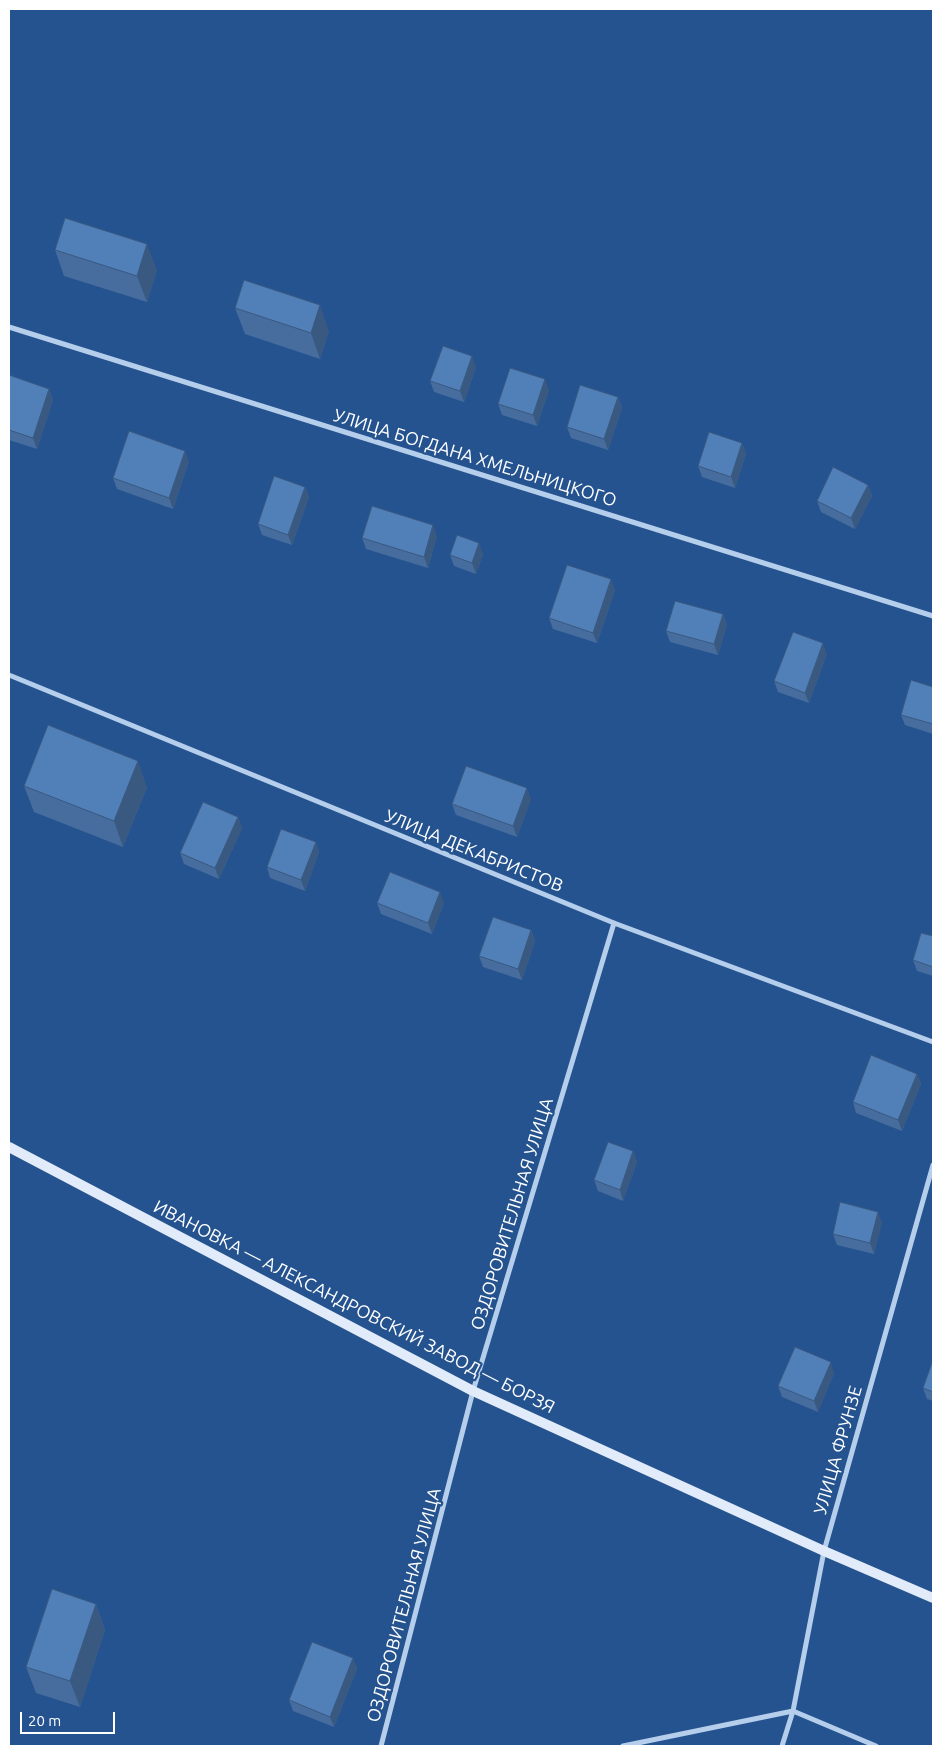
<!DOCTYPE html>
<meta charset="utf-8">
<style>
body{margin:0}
#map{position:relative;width:942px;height:1755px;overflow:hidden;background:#25538f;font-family:Ubuntu,sans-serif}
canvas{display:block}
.frame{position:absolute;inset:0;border:10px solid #fff;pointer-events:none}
.scale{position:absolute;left:20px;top:1712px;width:95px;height:22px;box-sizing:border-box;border:2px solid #fff;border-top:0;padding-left:6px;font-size:15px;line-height:18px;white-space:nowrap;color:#fff;-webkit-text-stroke:4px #25538f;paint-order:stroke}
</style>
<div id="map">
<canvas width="942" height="1755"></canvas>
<div class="frame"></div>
<div class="scale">20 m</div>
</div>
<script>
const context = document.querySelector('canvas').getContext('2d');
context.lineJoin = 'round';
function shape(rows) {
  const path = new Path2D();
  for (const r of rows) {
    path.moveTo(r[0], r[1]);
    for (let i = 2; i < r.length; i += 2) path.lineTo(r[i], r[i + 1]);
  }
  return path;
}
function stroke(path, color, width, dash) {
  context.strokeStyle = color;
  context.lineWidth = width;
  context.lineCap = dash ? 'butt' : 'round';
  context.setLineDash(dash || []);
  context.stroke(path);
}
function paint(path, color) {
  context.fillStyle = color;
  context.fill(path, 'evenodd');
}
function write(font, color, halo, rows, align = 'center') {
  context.font = font + ' Ubuntu,sans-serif';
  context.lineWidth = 4.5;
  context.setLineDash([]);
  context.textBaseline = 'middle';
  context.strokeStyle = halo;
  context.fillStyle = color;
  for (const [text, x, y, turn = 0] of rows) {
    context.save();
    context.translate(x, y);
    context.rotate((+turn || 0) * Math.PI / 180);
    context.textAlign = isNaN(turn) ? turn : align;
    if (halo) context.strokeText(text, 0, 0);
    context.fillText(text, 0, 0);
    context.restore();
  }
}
stroke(shape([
 [9,327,933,616],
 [9,675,614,923,933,1042],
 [381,1746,473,1391,614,923],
 [623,1746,793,1711,876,1746],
 [782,1746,793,1711,824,1551,933,1165]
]), '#b5ceec', 5);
stroke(shape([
 [9,1147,473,1391,824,1551,933,1598]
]), '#e1ebf9', 10);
paint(shape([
 [55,250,157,270,147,302,64,276],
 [235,308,329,331,320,359,245,334],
 [476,367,464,402,434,392,430,381],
 [9,375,49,389,53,400,37,449,9,440],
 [549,390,537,426,502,415,498,404],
 [618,397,622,408,608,450,571,438,567,427],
 [742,443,746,454,735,488,702,477,698,466],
 [189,461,173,509,117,489,113,478],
 [868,485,872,496,855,529,821,512,817,501],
 [305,487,309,497,292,545,262,535,258,524],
 [437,536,428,568,366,549,362,538],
 [483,554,476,574,454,566,450,555],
 [615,590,597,643,553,629,549,618],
 [723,614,727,625,718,655,670,642,666,631],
 [827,654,809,703,778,692,774,681],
 [933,687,933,734,905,725,901,715],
 [24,786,147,787,123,847,34,812],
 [531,799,517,837,456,815,452,804],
 [238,817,242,828,219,879,184,864,180,853],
 [316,842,319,852,305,891,270,878,267,867],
 [377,903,444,903,432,934,381,914],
 [531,930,535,941,522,980,483,967,479,956],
 [933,936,933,976,917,971,913,960],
 [917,1074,921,1084,902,1131,856,1113,853,1102],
 [633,1151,637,1162,623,1201,598,1191,594,1180],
 [882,1222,874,1254,837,1245,833,1234],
 [933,1360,933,1401,927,1399,923,1388],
 [834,1373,818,1412,782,1397,778,1386],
 [96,1604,105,1630,80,1707,36,1693,26,1667],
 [353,1658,357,1669,334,1727,293,1711,289,1700]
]), '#466d9e');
paint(shape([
 [147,244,157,270,147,302,137,276],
 [320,305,329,331,320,359,311,333],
 [472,356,476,367,464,402,460,391],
 [545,379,549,390,537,426,533,415],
 [49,389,53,400,37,449,33,438],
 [618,397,622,408,608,450,604,439],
 [742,443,746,454,735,488,731,477],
 [185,451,189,461,173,509,169,498],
 [868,485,872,496,855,529,851,518],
 [305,487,309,497,292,545,288,535],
 [433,525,437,536,428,568,424,557],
 [479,543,483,554,476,574,472,563],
 [611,579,615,590,597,643,593,633],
 [723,614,727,625,718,655,714,644],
 [823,643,827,654,809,703,805,693],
 [138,761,147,787,123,847,114,821],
 [527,788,531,799,517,837,513,826],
 [238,817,242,828,219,879,215,868],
 [316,842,319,852,305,891,301,880],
 [440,892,444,903,432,934,428,923],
 [531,930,535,941,522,980,518,969],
 [917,1074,921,1084,902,1131,898,1120],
 [633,1151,637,1162,623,1201,620,1190],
 [878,1212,882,1222,874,1254,870,1243],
 [831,1362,834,1373,818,1412,814,1401],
 [96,1604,105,1630,80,1707,70,1681],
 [353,1658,357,1669,334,1727,330,1717]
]), '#395981');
const building = shape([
 [65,218,147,244,137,276,55,250,65,218],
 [244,280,320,305,311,333,235,308,244,280],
 [443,346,472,356,460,391,430,381,443,346],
 [510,368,545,379,533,415,498,404,510,368],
 [9,375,49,389,33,438,9,430,9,375],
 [580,385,618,397,604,439,567,427,580,385],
 [129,431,185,451,169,498,113,478,129,431],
 [709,432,742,443,731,477,698,466,709,432],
 [833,467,868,485,851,518,817,501,833,467],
 [274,476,305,487,288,535,258,524,274,476],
 [372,506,433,525,424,557,362,538,372,506],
 [457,535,479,543,472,563,450,555,457,535],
 [567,565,611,579,593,633,549,618,567,565],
 [675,601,723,614,714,644,666,631,675,601],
 [793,632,823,643,805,693,774,681,793,632],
 [911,680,933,687,933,724,901,715,911,680],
 [48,725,138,761,114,821,24,786,48,725],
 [466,766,527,788,513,826,452,804,466,766],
 [203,802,238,817,215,868,180,853,203,802],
 [281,829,316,842,301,880,267,867,281,829],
 [390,872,440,892,428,923,377,903,390,872],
 [493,917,531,930,518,969,479,956,493,917],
 [921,933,933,936,933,967,913,960,921,933],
 [871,1055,917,1074,898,1120,853,1102,871,1055],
 [608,1142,633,1151,620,1190,594,1180,608,1142],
 [840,1202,878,1212,870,1243,833,1234,840,1202],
 [795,1347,831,1362,814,1401,778,1386,795,1347],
 [933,1360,933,1392,923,1388,933,1360],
 [52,1589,96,1604,70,1681,26,1667,52,1589],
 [312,1642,353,1658,330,1717,289,1700,312,1642]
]);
paint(building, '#517fb8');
stroke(building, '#395981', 1);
write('18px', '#fff', '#25538f', [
 ["УЛИЦА БОГДАНА ХМЕЛЬНИЦКОГО",475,458,17],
 ["УЛИЦА ДЕКАБРИСТОВ",474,851,22],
 ["ОЗДОРОВИТЕЛЬНАЯ УЛИЦА",512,1214,-73],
 ["ИВАНОВКА — АЛЕКСАНДРОВСКИЙ ЗАВОД — БОРЗЯ",354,1307,27],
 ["УЛИЦА ФРУНЗЕ",838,1450,-74],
 ["ОЗДОРОВИТЕЛЬНАЯ УЛИЦА",404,1605,-75]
]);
</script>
